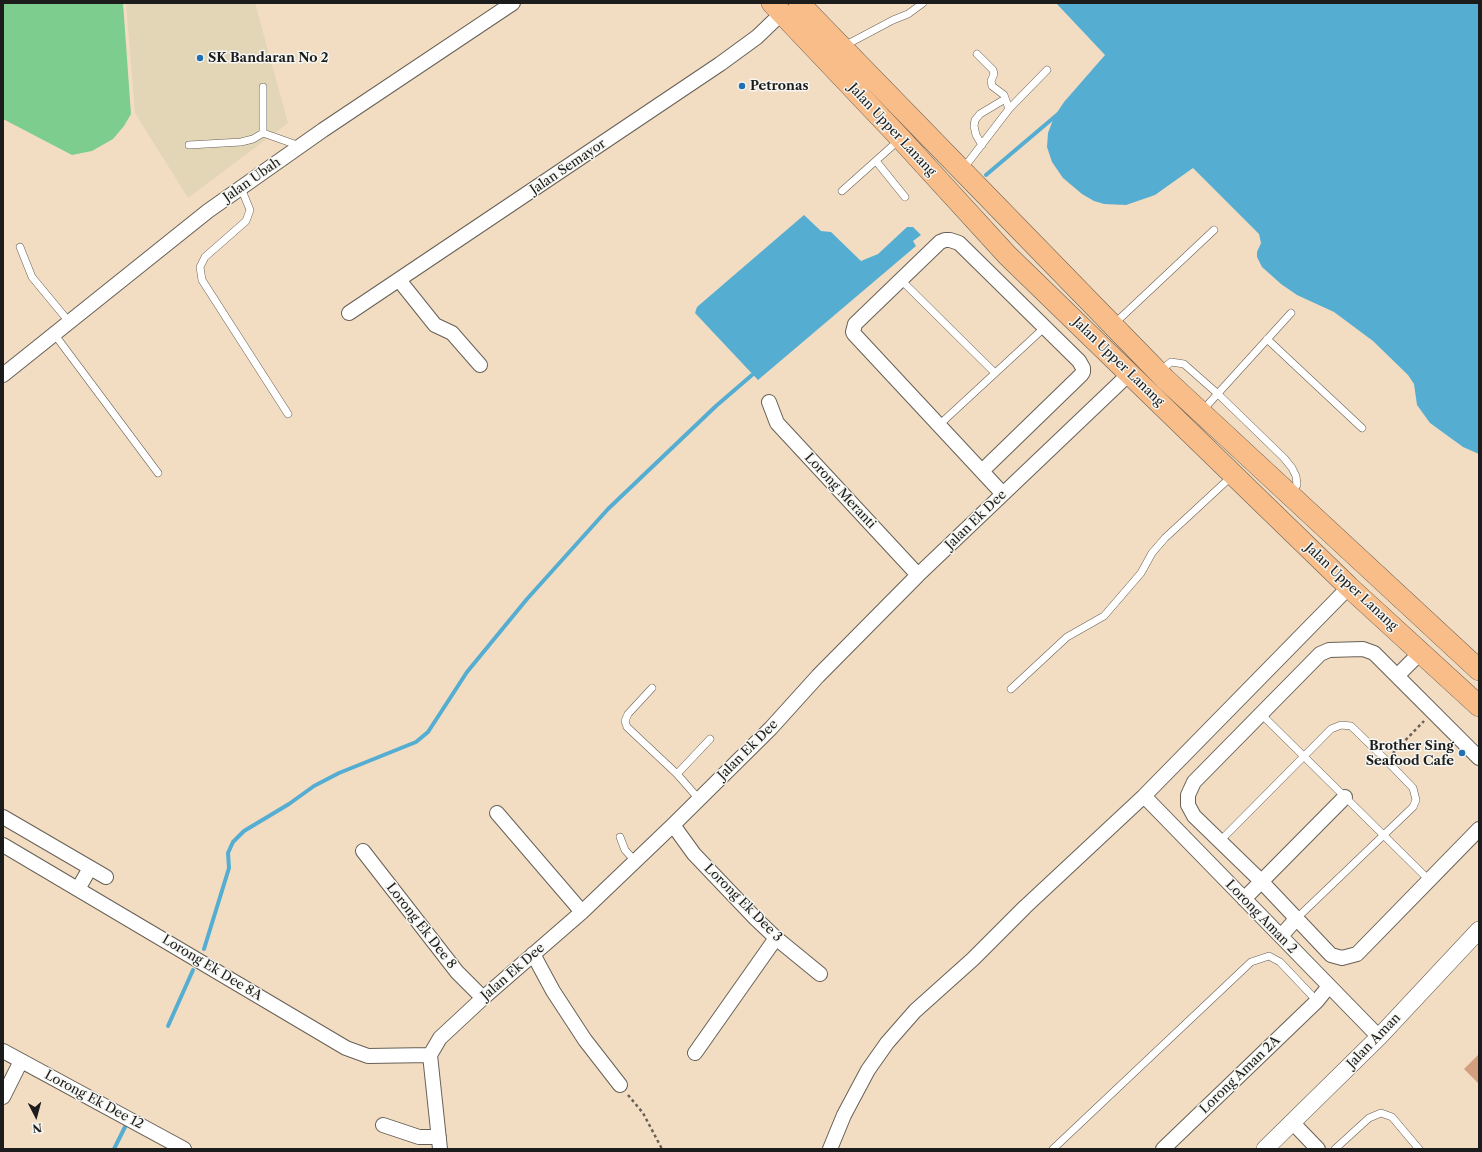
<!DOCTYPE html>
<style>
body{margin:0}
#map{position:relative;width:1482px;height:1152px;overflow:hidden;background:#f3ddc2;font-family:"Libre Caslon Text",serif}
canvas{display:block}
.frame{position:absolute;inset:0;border:4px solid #1c1c1c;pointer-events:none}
.north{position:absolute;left:16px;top:1096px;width:40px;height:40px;-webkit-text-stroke:3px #f6f6f2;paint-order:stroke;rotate:174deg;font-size:11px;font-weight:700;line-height:16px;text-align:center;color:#1c1c1c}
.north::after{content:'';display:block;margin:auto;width:14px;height:18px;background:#1c1c1c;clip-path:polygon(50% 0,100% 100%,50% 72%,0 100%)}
</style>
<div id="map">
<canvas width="1482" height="1152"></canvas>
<div class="frame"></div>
<div class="north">N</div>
</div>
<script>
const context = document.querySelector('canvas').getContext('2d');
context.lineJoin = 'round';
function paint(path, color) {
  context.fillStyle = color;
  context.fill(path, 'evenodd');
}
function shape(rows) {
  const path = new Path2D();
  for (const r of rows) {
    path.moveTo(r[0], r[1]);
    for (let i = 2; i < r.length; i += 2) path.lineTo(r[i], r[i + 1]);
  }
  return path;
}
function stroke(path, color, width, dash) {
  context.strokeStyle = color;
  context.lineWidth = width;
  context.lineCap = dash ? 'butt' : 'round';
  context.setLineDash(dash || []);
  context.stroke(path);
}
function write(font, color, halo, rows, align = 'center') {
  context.font = font + ' "Libre Caslon Text",serif';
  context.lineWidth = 3;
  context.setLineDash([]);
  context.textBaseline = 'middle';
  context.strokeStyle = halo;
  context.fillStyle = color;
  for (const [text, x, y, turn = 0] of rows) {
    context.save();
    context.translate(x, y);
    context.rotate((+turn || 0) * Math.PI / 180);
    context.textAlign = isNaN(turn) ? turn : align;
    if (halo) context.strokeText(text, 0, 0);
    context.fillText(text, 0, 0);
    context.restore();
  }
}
paint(shape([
 [126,3,255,3,288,123,188,198,135,113]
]), '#e2d6b7');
paint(shape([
 [3,3,123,3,131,114,124,126,113,139,92,151,72,155,3,119]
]), '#7dce8e');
paint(shape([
 [1056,3,1479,3,1479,454,1463,447,1430,423,1417,405,1414,384,1408,375,1373,341,1334,312,1297,295,1281,284,1262,267,1257,257,1257,252,1261,243,1259,234,1193,168,1155,195,1126,205,1104,204,1094,201,1082,194,1063,178,1052,162,1047,147,1048,133,1054,117,1064,102,1105,55],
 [804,215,821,231,831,232,861,261,878,254,907,227,913,227,921,235,913,241,916,246,758,380,695,313,697,307]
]), '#55aed2');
stroke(shape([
 [986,175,1058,114],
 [204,949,229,868,228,853,233,842,244,831,289,804,314,786,339,773,416,742,428,732,467,672,527,599,608,509,716,406,752,375],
 [168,1026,193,970],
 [114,1149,125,1127]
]), '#55aed2', 4);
paint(shape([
 [1479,1054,1479,1084,1464,1069]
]), '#d49f7f');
const service = shape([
 [844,46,893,20,908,14,923,3],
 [977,54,993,70,994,74,991,81,992,86,1004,95,1009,109],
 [263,133,300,146],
 [189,145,241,142,253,139,263,133,263,87],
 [982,145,976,135,974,126,975,120,980,114,1005,99],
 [876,161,905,197],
 [963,169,1009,109,1047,70],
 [241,188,250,210,246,221,205,257,200,267,202,280,288,414],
 [842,191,899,140],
 [20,247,32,277,70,323],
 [901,280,995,373],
 [1114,324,1214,230],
 [55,335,158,473],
 [1267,339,1362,428],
 [1160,371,1171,362,1184,364,1218,394,1284,458,1292,468,1296,476,1297,485,1291,493],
 [1202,411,1291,313],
 [939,425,1044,328],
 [652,688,628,714,625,721,627,727,677,774,698,798],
 [1011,689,1067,637,1104,616,1141,573,1152,553,1165,538,1233,475],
 [1261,714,1429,880],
 [677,774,710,739],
 [620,837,625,850,635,861],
 [1220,841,1331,729,1341,725,1351,726,1386,760,1413,788,1416,800,1413,807,1297,918],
 [1053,1149,1251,962,1269,956,1280,962,1317,1001],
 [1335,1149,1369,1118,1381,1113,1392,1117,1419,1149]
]);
const minor = shape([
 [399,280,435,325,452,333,480,365],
 [349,313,720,64,757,37,782,13],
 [3,375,208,211,323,130,513,3],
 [769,402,777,423,918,575],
 [982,471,1081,375,1083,372,1083,368,1079,361,959,243,950,240,945,240,940,242,855,324,853,332,854,334,1003,494],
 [1397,676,1421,652],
 [1479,758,1374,653,1363,649,1329,650,1320,654,1194,782,1188,795,1188,805,1194,816,1261,881,1331,955,1342,958,1357,954,1479,829],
 [1144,796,1379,1037],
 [497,813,582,912],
 [3,817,106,877],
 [673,825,694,854,755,918,776,938,820,974],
 [3,845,346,1048,368,1056,430,1055],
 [363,851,457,972,483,998],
 [78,889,90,868],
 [1244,899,1345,797],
 [1281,936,1297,918],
 [533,954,553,991,585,1040,620,1085],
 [3,1051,184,1149],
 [695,1053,776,938],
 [3,1097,21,1061],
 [1292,1122,1318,1149],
 [383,1125,419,1137,439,1137],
 [440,1149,430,1055,440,1038,483,998,582,912,673,825,771,728,818,676,918,575,1129,374],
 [830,1149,844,1115,868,1070,887,1043,915,1011,973,959,1025,907,1144,796,1349,587],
 [1163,1149,1317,1001,1329,986]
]);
const tertiary = shape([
 [1265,1149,1379,1037,1479,930]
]);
const primary = shape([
 [772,3,901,139,1007,255,1349,587,1479,706],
 [799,3,1165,379,1479,670]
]);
stroke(service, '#676056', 8);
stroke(minor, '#676056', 16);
stroke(tertiary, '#676056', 18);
stroke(primary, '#676056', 22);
stroke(shape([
 [1393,753,1424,721],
 [628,1095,643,1113,662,1149]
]), '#676056', 2.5, [3, 3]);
stroke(service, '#fff', 7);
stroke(minor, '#fff', 14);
stroke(tertiary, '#fff', 17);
stroke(primary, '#f8bd89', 21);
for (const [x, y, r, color] of [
 [200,58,4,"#1f6fb2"],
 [742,86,4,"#1f6fb2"],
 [1462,753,4,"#1f6fb2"]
]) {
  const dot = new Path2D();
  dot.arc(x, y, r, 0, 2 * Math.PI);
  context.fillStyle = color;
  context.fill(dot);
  stroke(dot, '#f6f6f2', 1.5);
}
write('bold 13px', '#1c1c1c', '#f6f6f2', [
 ["SK Bandaran No 2",208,58],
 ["Petronas",750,86],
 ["Brother Sing",1454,746,"right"],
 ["Seafood Cafe",1454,761,"right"]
], 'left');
write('13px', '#1c1c1c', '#f6f6f2', [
 ["Jalan Upper Lanang",892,130,47],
 ["Jalan Semayor",568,167,-34],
 ["Jalan Ubah",252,180,-35],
 ["Jalan Upper Lanang",1118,362,44],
 ["Lorong Meranti",840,491,47],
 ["Jalan Ek Dee",976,520,-44],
 ["Jalan Upper Lanang",1351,587,43],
 ["Jalan Ek Dee",748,750,-45],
 ["Lorong Ek Dee 3",743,903,45],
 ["Lorong Aman 2",1261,917,46],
 ["Lorong Ek Dee 8",421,926,52],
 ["Lorong Ek Dee 8A",212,968,31],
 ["Jalan Ek Dee",513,972,-41],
 ["Jalan Aman",1374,1041,-46],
 ["Lorong Aman 2A",1240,1075,-44],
 ["Lorong Ek Dee 12",94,1100,28]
]);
</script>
